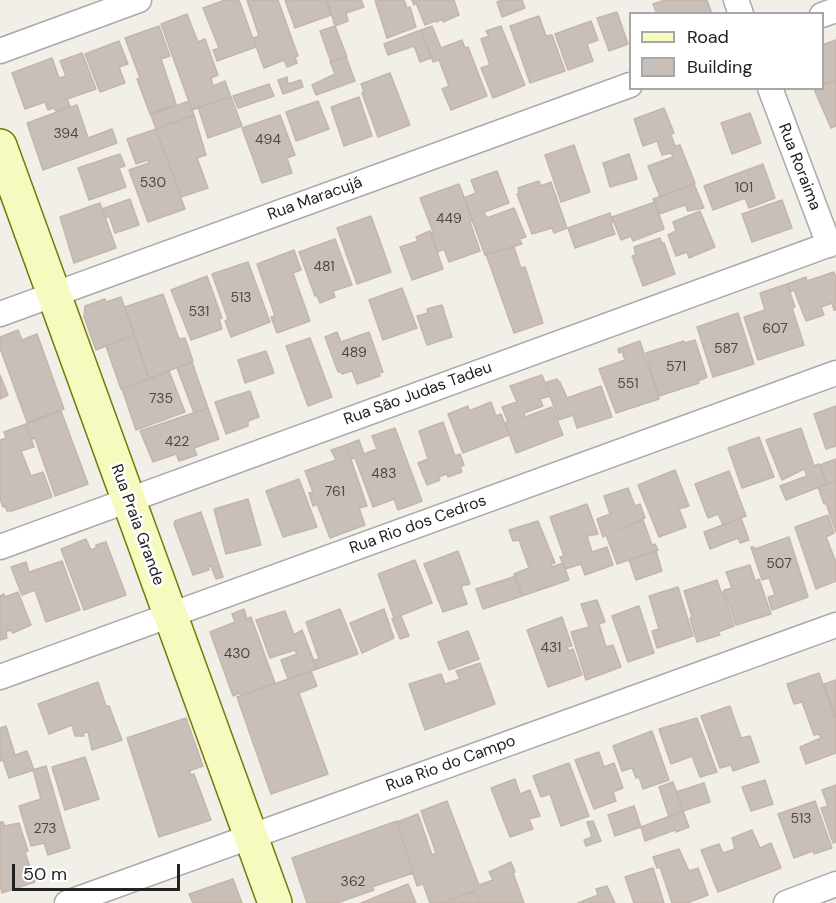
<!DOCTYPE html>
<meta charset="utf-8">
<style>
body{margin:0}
#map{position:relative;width:836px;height:903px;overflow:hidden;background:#f2efe9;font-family:"DM Sans",sans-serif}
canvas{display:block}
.legend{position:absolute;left:629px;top:12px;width:195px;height:78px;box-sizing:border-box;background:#fff;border:2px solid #a7a7a7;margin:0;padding:8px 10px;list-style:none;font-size:18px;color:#222}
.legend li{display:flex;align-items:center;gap:12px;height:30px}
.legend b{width:30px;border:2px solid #a7a7a7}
.scale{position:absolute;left:12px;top:864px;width:168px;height:27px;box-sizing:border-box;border:3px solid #222;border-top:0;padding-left:8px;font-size:18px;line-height:21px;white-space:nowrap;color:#222;-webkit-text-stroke:4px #fff;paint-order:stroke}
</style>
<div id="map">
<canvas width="836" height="903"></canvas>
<ul class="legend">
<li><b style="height:8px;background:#f7fabf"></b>Road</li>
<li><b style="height:16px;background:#c7bfb8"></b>Building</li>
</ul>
<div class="scale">50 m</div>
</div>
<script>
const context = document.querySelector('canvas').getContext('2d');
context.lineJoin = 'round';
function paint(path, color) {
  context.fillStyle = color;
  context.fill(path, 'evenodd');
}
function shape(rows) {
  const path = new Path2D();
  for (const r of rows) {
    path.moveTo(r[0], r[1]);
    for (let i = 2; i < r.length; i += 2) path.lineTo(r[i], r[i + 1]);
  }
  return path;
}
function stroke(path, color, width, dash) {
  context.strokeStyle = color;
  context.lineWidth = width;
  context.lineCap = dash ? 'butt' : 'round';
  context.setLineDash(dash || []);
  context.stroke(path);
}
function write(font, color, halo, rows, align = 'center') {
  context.font = font + ' "DM Sans",sans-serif';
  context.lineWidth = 5;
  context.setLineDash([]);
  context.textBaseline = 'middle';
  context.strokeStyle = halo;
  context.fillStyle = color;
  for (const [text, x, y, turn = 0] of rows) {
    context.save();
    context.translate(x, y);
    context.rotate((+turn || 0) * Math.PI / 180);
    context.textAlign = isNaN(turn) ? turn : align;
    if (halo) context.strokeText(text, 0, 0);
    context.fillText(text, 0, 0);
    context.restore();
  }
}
const building = shape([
 [225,0,239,0,256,47,217,61,213,50,219,48,203,8,225,0],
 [247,0,278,0,298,56,295,57,297,63,287,67,284,60,264,68,253,38,259,36,247,0],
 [285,0,326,0,331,15,295,28,285,0],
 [327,0,361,0,364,7,346,13,348,21,335,26,327,0],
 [375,0,404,0,407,8,410,7,416,27,387,38,375,0],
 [412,0,454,0,459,15,443,22,443,19,436,22,435,21,425,25,416,3,414,5,412,0],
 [503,0,522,0,525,8,502,17,497,2,503,0],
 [665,0,707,0,712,14,657,14,653,4,665,0],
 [617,12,628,44,609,51,597,18,617,12],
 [187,14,198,42,205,39,218,75,211,78,213,86,225,81,231,97,192,110,161,24,187,14],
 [539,16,546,36,552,35,565,71,530,83,510,26,539,16],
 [591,21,598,40,587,44,593,61,568,70,555,34,591,21],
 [159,26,170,56,161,59,176,104,150,114,137,79,140,78,125,38,159,26],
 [335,26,347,57,331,62,320,31,335,26],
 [432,26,441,48,462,40,465,48,468,47,487,96,451,110,442,89,449,86,439,60,433,62,421,30,432,26],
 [501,26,525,85,493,98,481,68,490,65,481,39,489,36,486,31,501,26],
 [421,30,431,58,420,62,414,46,388,55,384,44,421,30],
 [836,40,836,80,822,85,822,45,836,40],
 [119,41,128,64,119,67,125,83,100,92,85,54,119,41],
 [82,53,96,89,67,99,70,106,56,111,54,108,48,110,45,102,25,109,12,73,52,58,59,78,66,76,60,61,82,53],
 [346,57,355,81,316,95,312,85,335,74,330,62,346,57],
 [390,73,410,125,378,137,362,93,364,92,361,84,390,73],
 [287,77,288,84,301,80,303,87,283,94,278,80,287,77],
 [836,80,836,126,831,128,814,89,822,88,822,85,836,80],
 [269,84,274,96,238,108,233,96,269,84],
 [231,97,242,126,208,138,198,107,231,97],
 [359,97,372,136,344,146,331,107,359,97],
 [189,101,194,115,156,129,151,115,189,101],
 [318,101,329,129,296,141,286,112,318,101],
 [77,105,88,138,112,129,117,143,43,170,27,123,77,105],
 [664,108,674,133,671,135,675,146,680,145,695,183,660,197,648,166,673,157,671,153,662,155,657,141,643,146,634,119,664,108],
 [750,113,761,143,732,154,721,123,750,113],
 [194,115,206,155,197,158,208,188,181,197,156,129,194,115],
 [280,115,295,155,287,158,292,173,262,183,242,128,280,115],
 [156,129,185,209,148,222,129,170,149,163,148,160,136,164,127,139,156,129],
 [574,145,590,192,561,202,545,155,574,145],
 [120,154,125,166,119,168,126,187,89,200,78,168,120,154],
 [629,154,637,179,610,187,603,163,629,154],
 [763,164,775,198,749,208,745,198,713,210,704,186,763,164],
 [497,171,509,203,484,212,487,218,514,208,526,237,519,239,522,244,485,255,464,198,476,193,471,180,497,171],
 [539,181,541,186,551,182,567,228,554,233,552,228,532,234,517,194,519,194,518,188,539,181],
 [459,184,473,220,470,222,480,251,449,262,444,249,437,252,431,233,433,232,420,198,459,184],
 [694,184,704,208,688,211,685,205,659,214,653,199,694,184],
 [130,199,139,225,115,233,109,216,106,218,102,209,130,199],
 [782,200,792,228,752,242,742,214,782,200],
 [655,202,664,229,633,241,631,236,621,240,612,217,655,202],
 [100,203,116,248,74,263,60,217,100,203],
 [700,211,715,247,689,258,687,252,676,256,668,235,676,231,673,222,700,211],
 [610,213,613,222,611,223,615,234,575,248,568,228,610,213],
 [371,216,391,272,357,284,337,228,371,216],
 [430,231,443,269,412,280,400,247,418,241,416,237,430,231],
 [660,238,662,244,664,243,675,274,643,286,632,256,636,255,634,247,660,238],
 [335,239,352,285,333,291,335,297,320,303,317,296,315,296,299,252,335,239],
 [514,247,521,268,525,267,543,323,514,333,486,254,514,247],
 [294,250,301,270,293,273,310,321,277,333,271,317,275,316,257,264,294,250],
 [248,262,270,322,231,337,225,321,228,319,212,274,248,262],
 [834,272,836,278,836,310,834,310,832,303,821,307,824,315,806,321,794,290,790,292,787,284,806,277,807,281,834,272],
 [207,276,222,318,219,319,222,329,191,340,171,290,207,276],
 [787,284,795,307,792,308,804,345,758,360,744,317,765,310,760,293,787,284],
 [402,288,417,328,383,340,369,300,402,288],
 [163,294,179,339,185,338,193,361,149,379,125,307,163,294],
 [121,297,134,335,96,350,84,317,85,306,105,299,106,302,121,297],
 [442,305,452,337,427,345,417,316,428,313,427,309,442,305],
 [738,313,754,364,713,377,697,327,738,313],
 [18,330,22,340,37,334,64,409,27,422,0,348,0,337,18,330],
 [337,332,341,342,369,332,383,372,379,373,380,376,357,384,352,371,342,374,341,372,338,372,325,337,337,332],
 [134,335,149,379,121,389,106,346,134,335],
 [310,338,332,397,308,406,286,346,310,338],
 [695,340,707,377,698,381,699,383,659,396,646,353,684,341,685,343,695,340],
 [640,341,659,399,616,413,599,369,625,360,622,352,619,353,618,349,640,341],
 [266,351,274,373,245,383,238,360,266,351],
 [192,362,208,408,194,413,177,368,192,362],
 [169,371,185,412,136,430,122,389,169,371],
 [0,375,8,395,0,399,0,375],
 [542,375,550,396,540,399,543,406,524,413,525,417,552,407,563,435,516,453,505,423,508,422,502,407,517,402,510,386,542,375],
 [557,379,559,382,560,382,567,398,601,386,612,417,577,428,573,415,559,420,545,383,557,379],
 [250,391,259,417,248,421,248,426,226,434,215,402,250,391],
 [491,402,496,416,501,414,509,435,463,453,448,414,468,406,469,411,491,402],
 [836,406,836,446,826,449,814,414,836,406],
 [208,408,219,439,194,448,197,455,179,461,176,454,153,462,140,431,208,408],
 [61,411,88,484,55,496,35,438,32,439,26,424,61,411],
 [443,422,455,456,460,454,464,465,460,467,462,472,448,477,447,474,438,477,440,480,427,485,418,463,428,459,419,431,443,422],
 [26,424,34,447,21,451,31,476,43,472,52,497,12,511,7,511,5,506,3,507,0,499,0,440,6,438,4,432,26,424],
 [395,428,422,501,398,510,394,499,373,507,355,458,351,459,346,445,359,440,364,454,377,449,372,436,395,428],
 [801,428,814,466,819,464,827,484,786,500,780,486,807,476,804,469,782,480,766,440,801,428],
 [759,437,774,477,742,488,728,448,759,437],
 [346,445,367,506,359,508,365,525,330,538,317,504,313,506,309,493,313,492,305,471,336,460,331,450,346,445],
 [836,459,836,481,827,484,820,465,836,459],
 [675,470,689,506,679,509,686,527,659,537,638,485,675,470],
 [729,471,746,516,723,525,718,514,708,518,695,484,729,471],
 [299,479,317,527,283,537,266,491,299,479],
 [836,481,836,532,826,503,824,504,818,487,836,481],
 [628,488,635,506,640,504,645,518,620,529,643,520,652,545,655,544,658,550,617,564,606,535,603,537,597,519,610,514,604,496,628,488],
 [248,499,261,545,226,554,214,509,248,499],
 [587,504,598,534,587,536,592,552,607,547,613,565,585,575,581,564,565,569,560,557,564,556,550,517,587,504],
 [201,512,223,577,216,579,211,566,208,567,209,570,193,575,174,524,175,521,201,512],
 [828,515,834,533,826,537,836,562,836,581,816,589,795,527,828,515],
 [741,518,749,540,740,543,738,538,710,549,704,532,741,518],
 [538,521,555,563,551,564,552,567,563,563,569,580,522,596,514,574,529,568,519,540,513,541,509,530,538,521],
 [789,537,808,597,772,610,768,597,775,595,769,578,762,580,751,547,754,547,755,549,789,537],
 [86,539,91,550,96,548,96,545,106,542,126,595,84,610,61,549,86,539],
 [458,551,470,584,461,586,467,604,443,612,424,564,458,551],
 [656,551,662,571,636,580,629,560,656,551],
 [415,560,432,603,394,618,378,574,415,560],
 [62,561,80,610,46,622,35,590,22,595,11,567,26,562,29,572,62,561],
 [750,565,755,581,759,579,771,614,736,625,724,590,732,588,726,572,750,565],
 [516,576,522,596,483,609,476,589,516,576],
 [717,580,721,592,723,592,734,626,718,632,720,635,697,642,690,618,692,617,684,591,717,580],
 [678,587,693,636,657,648,652,631,659,629,649,596,678,587],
 [18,592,31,625,13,633,11,630,6,632,7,638,0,640,0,596,4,594,5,597,18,592],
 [597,600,605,622,599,624,606,647,613,645,621,667,586,680,571,632,589,627,581,604,597,600],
 [639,606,654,653,628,662,612,616,639,606],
 [244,609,247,619,251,617,275,683,241,695,239,693,233,696,210,632,235,622,232,614,244,609],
 [340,609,358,654,317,669,314,660,319,659,306,622,340,609],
 [384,609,394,638,362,653,350,623,384,609],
 [285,611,294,635,302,630,317,669,288,679,281,660,297,654,295,650,270,658,256,620,285,611],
 [401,616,409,636,400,639,392,619,401,616],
 [562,617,572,646,567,647,569,651,573,649,582,675,548,687,527,630,562,617],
 [468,631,479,659,449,670,438,642,468,631],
 [480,663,495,704,425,730,409,684,441,674,445,684,460,679,456,671,480,663],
 [311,671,317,686,299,693,328,774,271,794,237,697,311,671],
 [819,673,836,722,836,753,806,764,800,747,821,738,819,734,814,735,802,702,794,704,787,684,819,673],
 [836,680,836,718,824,684,836,680],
 [98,682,106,706,109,706,122,740,92,750,88,732,83,733,84,736,75,736,72,725,49,734,38,704,98,682],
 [730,706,741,738,750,736,759,762,733,771,731,765,720,768,701,716,730,706],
 [186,718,203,766,189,771,191,775,194,774,211,820,159,837,127,738,186,718],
 [697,718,717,772,700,777,692,756,671,764,659,729,697,718],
 [6,726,15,755,27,751,34,770,9,778,3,760,0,761,0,728,6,726],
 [652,731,669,780,643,789,639,777,636,778,632,768,622,771,613,746,652,731],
 [599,752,604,767,614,763,623,788,613,792,616,801,594,809,575,760,599,752],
 [85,757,99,799,65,810,52,767,85,757],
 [569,763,589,816,561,826,550,794,541,797,533,776,569,763],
 [46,766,70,848,48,855,44,843,31,846,19,806,41,799,33,770,46,766],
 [515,779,520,794,530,790,540,816,529,819,533,829,510,837,491,788,515,779],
 [765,780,773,804,751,811,742,787,765,780],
 [673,782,683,811,669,817,659,787,673,782],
 [704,783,710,802,683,811,676,792,704,783],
 [836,785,836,842,833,843,821,808,828,806,822,790,836,785],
 [447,801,479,885,493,880,489,872,511,862,515,872,513,873,524,903,479,903,474,891,442,903,430,903,423,884,417,886,397,822,418,814,432,855,436,853,421,811,447,801],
 [815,801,832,848,814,854,813,851,794,858,778,814,815,801],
 [634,806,641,827,615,836,608,815,634,806],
 [683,811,689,827,676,832,675,830,645,841,641,827,683,811],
 [397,821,413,873,372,887,374,890,337,903,307,903,292,858,397,821],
 [593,821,601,841,586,846,584,840,592,837,587,822,593,821],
 [0,822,3,822,5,826,19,823,28,851,25,852,35,882,2,893,0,886,0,822],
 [752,830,760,848,771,843,781,868,718,892,701,850,719,844,723,853,735,849,732,838,752,830],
 [679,849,689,871,698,868,708,895,687,903,672,903,660,867,657,868,653,857,679,849],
 [653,868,664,903,634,903,625,877,653,868],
 [233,879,242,903,193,903,189,894,233,879],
 [408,884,416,903,361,903,408,884],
 [607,886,615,903,578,903,598,895,596,889,607,886],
 [474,891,479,903,442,903,474,891]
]);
paint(building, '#c7bfb8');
stroke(building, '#c4b6ab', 1.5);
const street = shape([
 [736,0,741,14],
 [822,15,836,10],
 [0,51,139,0],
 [770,88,829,245],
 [0,314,630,85],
 [0,547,836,242],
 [0,677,836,373],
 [67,903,836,625],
 [786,903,836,884]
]);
const secondary = shape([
 [0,146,275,903]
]);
stroke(street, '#a9a9a9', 27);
stroke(secondary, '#707d05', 36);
stroke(street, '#fff', 24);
stroke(secondary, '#f7fabf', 33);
write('14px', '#4b4948', null, [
 ["394",66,134],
 ["494",268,140],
 ["530",153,183],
 ["101",744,188],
 ["449",449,219],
 ["481",324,267],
 ["513",241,298],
 ["531",199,312],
 ["607",775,329],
 ["587",726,349],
 ["489",354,353],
 ["571",676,367],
 ["551",628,384],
 ["735",161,399],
 ["422",177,442],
 ["483",384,474],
 ["761",335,492],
 ["507",779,564],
 ["431",551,648],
 ["430",237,654],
 ["513",801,819],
 ["273",45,829],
 ["362",353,882]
]);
write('16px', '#222', '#fff', [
 ["Rua Roraima",799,167,69],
 ["Rua Maracujá",315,199,-20],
 ["Rua São Judas Tadeu",418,394,-20],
 ["Rua Praia Grande",137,525,70],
 ["Rua Rio dos Cedros",418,525,-20],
 ["Rua Rio do Campo",451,764,-20]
]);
</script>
